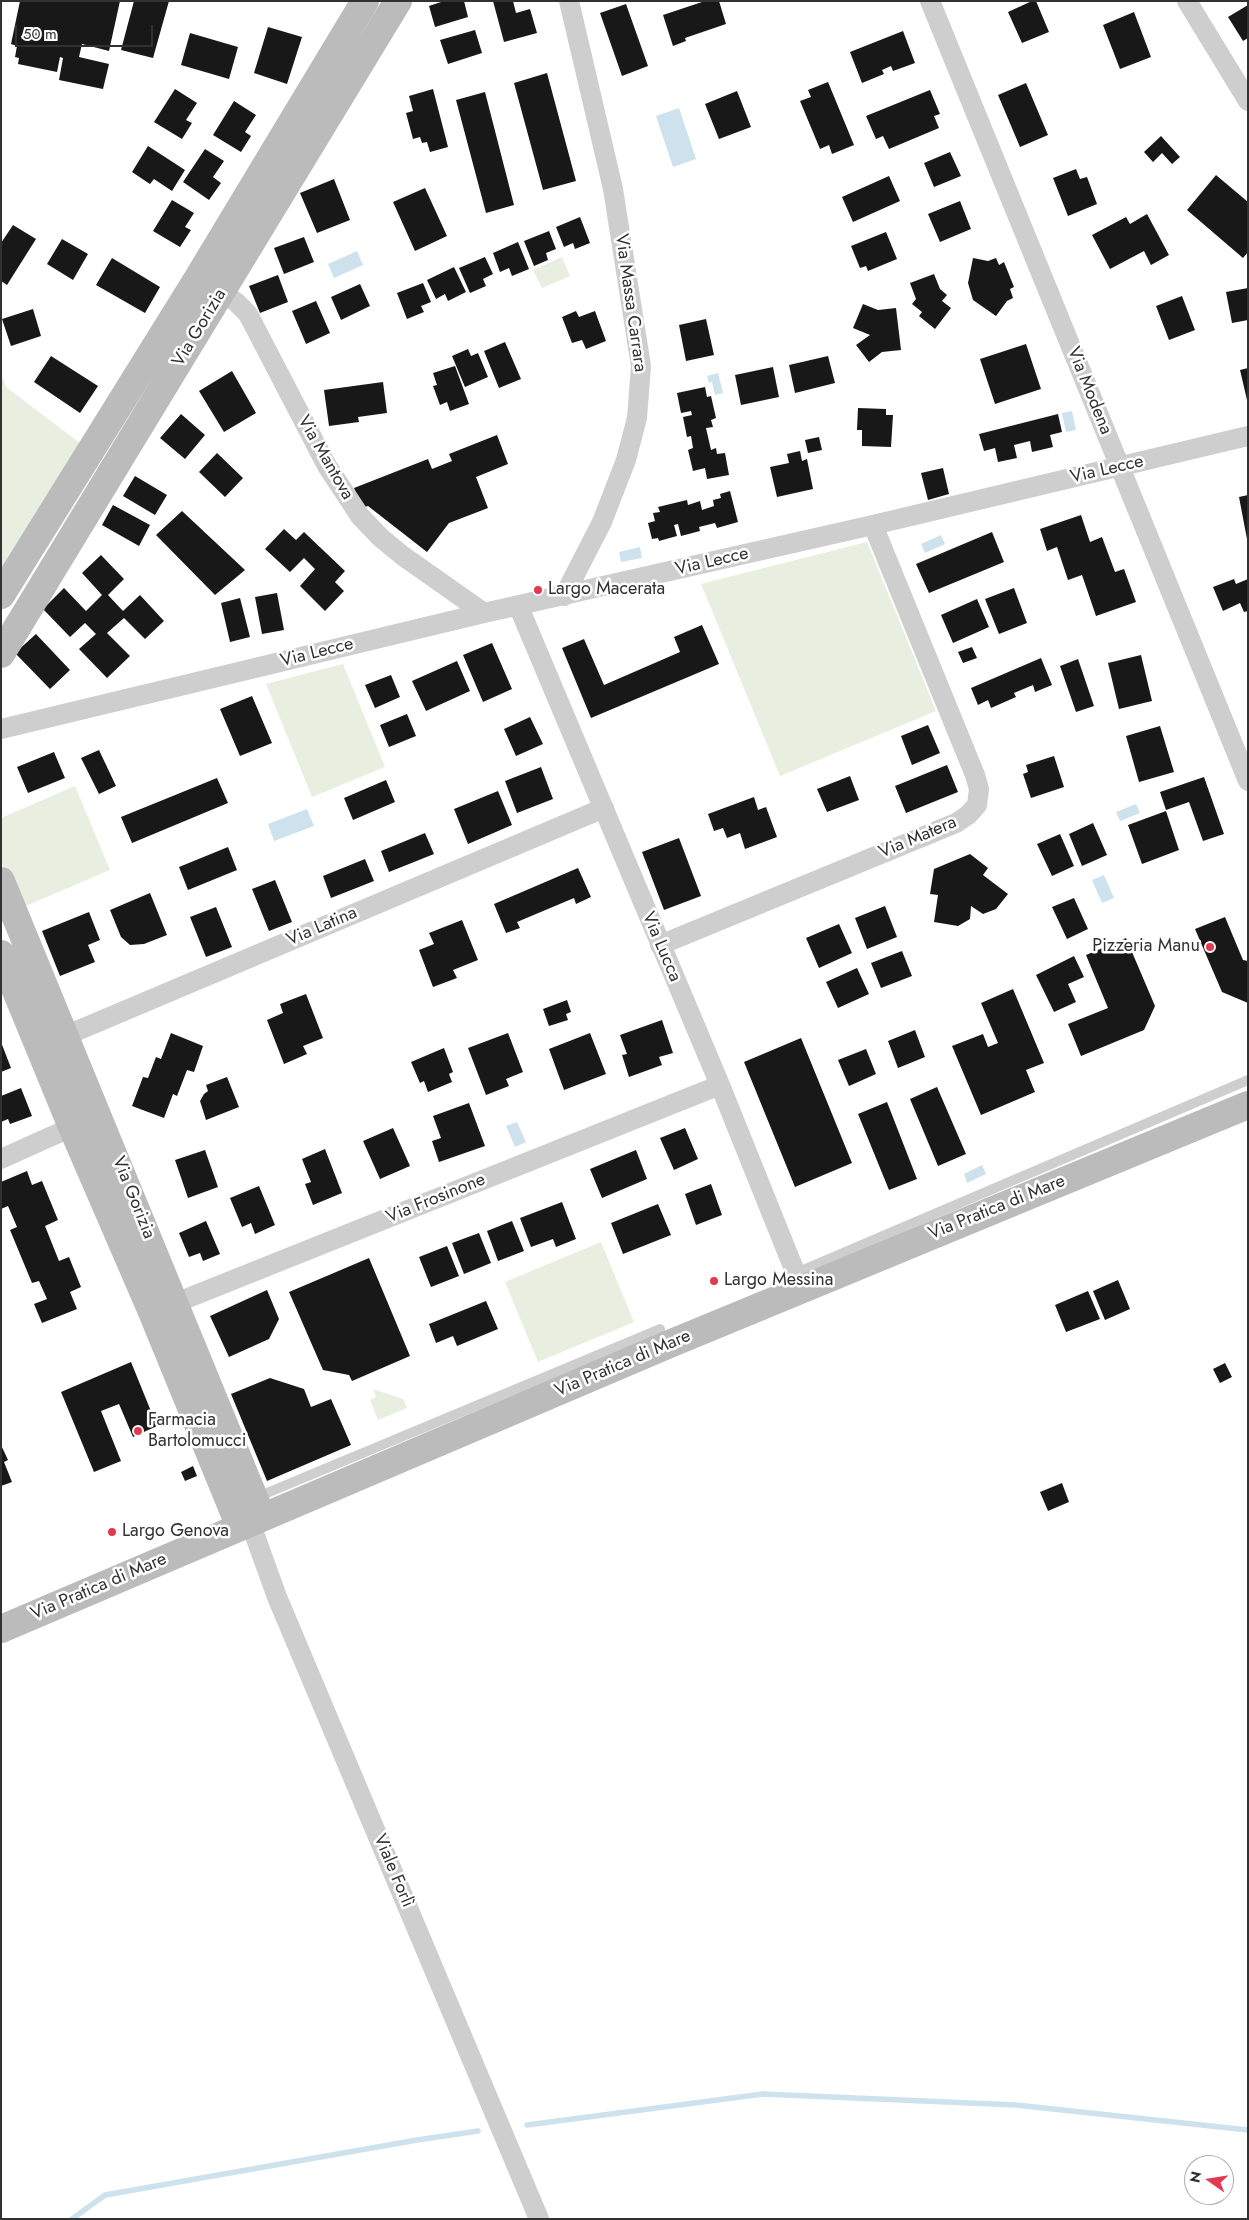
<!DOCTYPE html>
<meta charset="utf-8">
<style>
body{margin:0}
#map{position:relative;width:1249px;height:2220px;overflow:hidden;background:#fff;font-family:Jost,sans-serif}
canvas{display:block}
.frame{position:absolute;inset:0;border:2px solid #313131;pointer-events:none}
.north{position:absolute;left:1184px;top:2155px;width:50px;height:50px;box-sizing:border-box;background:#fff;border:1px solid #adadad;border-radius:50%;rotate:283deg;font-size:14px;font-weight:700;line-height:20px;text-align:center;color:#313131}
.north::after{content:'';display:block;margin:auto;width:18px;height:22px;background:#e33951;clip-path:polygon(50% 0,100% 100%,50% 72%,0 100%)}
.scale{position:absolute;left:15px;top:25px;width:138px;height:22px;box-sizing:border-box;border:2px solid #313131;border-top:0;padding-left:6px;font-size:15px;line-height:18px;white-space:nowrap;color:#313131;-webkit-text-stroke:4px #fff;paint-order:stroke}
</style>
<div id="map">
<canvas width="1249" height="2220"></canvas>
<div class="frame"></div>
<div class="north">N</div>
<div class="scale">50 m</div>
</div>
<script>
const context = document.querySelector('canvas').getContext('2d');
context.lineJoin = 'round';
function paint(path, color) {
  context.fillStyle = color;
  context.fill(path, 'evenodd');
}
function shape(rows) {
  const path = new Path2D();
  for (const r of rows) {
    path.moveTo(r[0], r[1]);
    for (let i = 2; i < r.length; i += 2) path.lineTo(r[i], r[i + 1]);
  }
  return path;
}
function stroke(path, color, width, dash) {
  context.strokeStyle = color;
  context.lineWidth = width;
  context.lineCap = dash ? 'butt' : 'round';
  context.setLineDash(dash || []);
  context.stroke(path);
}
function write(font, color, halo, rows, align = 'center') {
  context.font = font + ' Jost,sans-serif';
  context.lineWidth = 5;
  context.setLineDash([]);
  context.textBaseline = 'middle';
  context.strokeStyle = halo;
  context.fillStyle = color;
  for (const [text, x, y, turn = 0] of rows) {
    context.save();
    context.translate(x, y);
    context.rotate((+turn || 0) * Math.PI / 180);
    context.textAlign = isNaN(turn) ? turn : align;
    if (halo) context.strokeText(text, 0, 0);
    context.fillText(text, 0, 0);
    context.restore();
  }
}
paint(shape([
 [562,257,570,276,542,288,533,270],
 [1,372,6,387,80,443,1,570],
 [867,542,936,711,780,776,701,584],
 [343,664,385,767,312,797,266,684],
 [75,786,110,870,21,908,1,861,1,818],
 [601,1242,634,1322,538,1362,505,1282],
 [373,1389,403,1399,407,1408,378,1420,370,1400,376,1397]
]), '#e8eee0');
paint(shape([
 [679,108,696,159,673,167,656,116],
 [357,251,363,265,334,278,328,264],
 [718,373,723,393,715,395,712,382,709,383,707,376],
 [1072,411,1076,430,1066,432,1062,413],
 [941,535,945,544,925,553,921,544],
 [640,547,642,558,621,562,619,552],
 [1136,804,1140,813,1120,821,1116,812],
 [307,809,314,826,274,841,268,824],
 [1104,875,1114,898,1102,903,1092,880],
 [517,1122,526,1142,515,1147,506,1126],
 [982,1165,986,1174,967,1183,964,1174]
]), '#cde2ed');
stroke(shape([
 [527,2125,763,2094,1016,2105,1248,2130],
 [72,2219,105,2195,417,2140,478,2131]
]), '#cde2ed', 5.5);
paint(shape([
 [20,1,120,1,109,51,82,44,79,57,109,64,103,89,59,80,63,58,60,57,57,72,18,64,19,58,15,57,17,46,11,44],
 [134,1,169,1,153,58,121,50],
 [444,1,464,1,468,17,435,27,429,6],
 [493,1,513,1,516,13,530,9,537,33,504,42],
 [705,1,719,1,726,24,685,38,686,41,673,46,663,15],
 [1032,1,1036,1,1049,32,1022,43,1008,12],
 [626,4,648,66,622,76,600,13],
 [1248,5,1248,38,1243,41,1228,17],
 [1134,12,1151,57,1120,69,1103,25],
 [268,27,302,37,287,84,254,73],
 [475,30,482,53,448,64,440,40],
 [903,31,915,63,893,71,891,66,882,70,884,74,862,83,850,52],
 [190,33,238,47,229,79,181,65],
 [547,73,576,181,543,190,514,83],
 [828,82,854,145,832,154,829,145,820,149,800,101,811,97,808,90],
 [1026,83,1048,135,1020,147,998,95],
 [175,89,197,103,186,120,192,123,182,139,154,122],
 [433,89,448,147,430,152,427,142,422,143,420,137,413,139,406,113,413,111,409,96],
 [930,90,940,114,934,116,939,128,889,149,883,136,876,139,866,116],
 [737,91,751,127,719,139,705,104],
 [485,92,514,205,486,213,456,100],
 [234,101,256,115,245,132,251,136,241,152,213,135],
 [1161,136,1180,157,1172,164,1162,153,1153,162,1144,152],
 [148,146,185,170,172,191,154,179,150,184,132,172],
 [205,149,224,161,213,177,221,183,209,200,183,182],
 [950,152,961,176,934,187,924,163],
 [1076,169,1080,179,1087,177,1097,204,1068,216,1053,178],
 [1216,175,1248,202,1248,252,1243,258,1187,210],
 [889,176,900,201,853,222,842,197],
 [334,179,350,220,317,233,300,193],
 [425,188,447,236,415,251,393,202],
 [172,200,194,213,185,227,191,230,180,247,153,231],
 [960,201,971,229,940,242,928,214],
 [1147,214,1169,255,1151,265,1144,251,1110,269,1092,235,1126,217,1130,224],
 [580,217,590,243,575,249,573,243,564,247,556,227],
 [13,225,36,239,7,285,1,281,1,243],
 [549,231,556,249,546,253,548,260,534,266,524,241],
 [886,232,897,259,868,271,866,266,860,268,851,246],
 [304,237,314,262,284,274,274,248],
 [62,239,88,254,73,280,47,264],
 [518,242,529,269,512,276,509,268,500,272,493,253],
 [485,257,493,274,483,279,486,286,470,293,459,268],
 [112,258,160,287,145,313,96,285],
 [973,258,988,261,996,258,999,265,1004,262,1014,287,1010,289,1013,298,1007,301,996,316,973,300,968,283],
 [454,267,466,292,448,301,445,294,436,299,427,280],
 [934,274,940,289,947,295,942,301,951,308,935,329,919,316,922,312,912,304,916,299,910,283],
 [278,275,288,302,260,313,249,286],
 [423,283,431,302,421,306,424,312,407,319,397,293],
 [360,284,370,306,341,320,331,297],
 [1248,288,1248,320,1232,323,1226,292],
 [1182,296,1195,330,1169,340,1156,306],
 [316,301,330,333,306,344,292,311],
 [863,304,878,310,896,308,901,350,882,352,869,362,856,345,870,335,853,328],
 [33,309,41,336,11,346,2,319],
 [576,311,579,317,595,311,606,341,586,349,582,340,572,343,562,317],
 [706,319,714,355,686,361,679,325],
 [505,342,521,379,499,388,484,351],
 [1026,344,1041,389,995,404,980,359],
 [468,349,471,356,478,353,488,377,465,387,452,356],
 [51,356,98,386,80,413,34,382],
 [828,356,835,383,795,393,789,365],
 [455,366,469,404,450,411,447,402,440,405,433,386,437,385,433,373],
 [773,367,779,397,741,405,735,375],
 [1248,368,1248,400,1247,400,1240,370],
 [232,371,256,413,224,432,199,391],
 [383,382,387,413,358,417,359,422,329,426,324,390],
 [705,387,707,397,711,396,716,418,711,420,713,427,706,428,711,450,716,448,717,454,725,453,729,475,707,479,705,468,693,471,688,450,693,448,691,436,687,437,683,417,692,415,691,411,681,413,677,393],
 [858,408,886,409,886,415,893,415,891,447,862,446,862,430,857,430],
 [181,414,205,435,185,459,160,438],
 [1058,414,1062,432,1050,435,1053,447,1032,452,1030,441,1014,445,1017,458,998,462,995,448,984,451,979,434],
 [497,435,508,464,476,477,488,508,449,523,427,552,368,506,362,508,354,488,428,459,432,469,452,461,449,454],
 [819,437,822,450,808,453,805,440],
 [800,451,802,461,807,459,813,489,777,497,770,467,789,463,787,454],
 [217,453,243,478,225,497,199,472],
 [943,468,949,494,928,500,921,473],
 [135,476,167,495,155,515,123,496],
 [730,491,738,522,717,528,715,523,699,527,700,531,681,536,678,524,674,525,677,536,659,541,658,538,652,539,648,523,655,521,653,513,660,512,658,507,687,500,688,505,700,501,702,510,714,506,713,500,721,498,720,494],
 [1248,495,1248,539,1247,539,1239,497],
 [113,505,150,525,139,546,102,525],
 [182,511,245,570,215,595,156,535],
 [1081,515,1090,542,1102,537,1115,572,1124,569,1136,602,1096,616,1082,575,1068,580,1057,547,1047,551,1040,529],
 [284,529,296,540,304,532,345,571,335,582,344,591,325,611,300,586,315,569,304,558,290,572,265,549],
 [992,532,1004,562,929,593,916,564],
 [101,555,124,579,108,595,123,611,140,595,164,621,145,639,124,618,107,633,130,656,107,678,79,649,96,634,85,623,70,637,43,609,64,588,86,611,102,595,82,573],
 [1234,579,1236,584,1248,579,1248,611,1244,612,1240,603,1223,611,1213,587],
 [1014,588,1027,623,999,634,985,599],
 [277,593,284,630,262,634,255,597],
 [240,598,250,637,230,642,221,603],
 [977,599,989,627,953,643,941,615],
 [702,625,719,664,591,718,562,648,584,639,604,685,680,652,674,637],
 [36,634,70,670,50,689,15,653],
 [492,643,512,689,483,702,463,655],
 [972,647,977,658,963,663,958,652],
 [1141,655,1152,701,1119,709,1108,663],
 [1041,658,1052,685,1035,692,1033,685,1014,693,1016,697,991,708,988,700,978,705,971,688],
 [1078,659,1094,706,1076,712,1060,666],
 [457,661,470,691,426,711,412,681],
 [391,675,400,697,375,708,365,685],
 [252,696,272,743,240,756,220,709],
 [407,714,416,736,389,747,380,725],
 [530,717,543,744,516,756,504,729],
 [928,725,940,753,912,765,901,736],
 [1160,726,1174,772,1139,782,1126,736],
 [99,750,116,786,99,794,81,758],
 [54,752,65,778,28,793,17,767],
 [1054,756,1064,787,1031,798,1023,774,1028,772,1026,765],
 [947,765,958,792,906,813,895,786],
 [541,767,553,799,517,813,505,781],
 [850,776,859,800,827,812,817,789],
 [1204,777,1224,834,1203,841,1189,802,1166,810,1160,792],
 [217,778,228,803,132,843,121,817],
 [386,780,395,802,353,820,344,798],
 [498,791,512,825,468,844,454,809],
 [754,797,758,810,766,807,777,837,745,849,740,833,727,838,723,828,714,831,708,814],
 [1166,811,1179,850,1142,864,1128,825],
 [1093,823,1107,855,1082,866,1069,834],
 [425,833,434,854,389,872,381,851],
 [1060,834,1074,866,1052,876,1037,844],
 [679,838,701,896,664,910,642,852],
 [228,847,237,870,188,890,179,867],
 [970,854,988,868,983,875,1008,894,996,909,983,914,971,906,970,919,958,926,934,922,938,895,930,894,934,869],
 [365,859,374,881,331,898,323,876],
 [578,868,591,897,576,904,574,898,517,922,520,928,506,933,494,904],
 [275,880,292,922,269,931,252,889],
 [150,893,167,935,144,944,130,945,121,937,110,910],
 [1074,898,1088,929,1067,939,1052,907],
 [885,906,897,937,867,949,855,918],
 [216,907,232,947,206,957,190,917],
 [89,912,100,940,88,945,95,962,60,976,42,931],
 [1225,917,1243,960,1248,961,1248,1003,1222,992,1195,929],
 [462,920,478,960,453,970,457,978,433,987,419,950,434,944,429,933],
 [839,924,852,953,819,968,806,938],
 [1126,938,1155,1006,1144,1030,1081,1056,1068,1024,1108,1008,1086,955],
 [902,951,912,976,881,988,871,963],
 [1074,956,1084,977,1068,984,1076,1002,1054,1012,1036,975],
 [857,968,869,994,838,1008,826,982],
 [1013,989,1044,1063,1026,1070,1035,1092,981,1115,952,1046,983,1034,988,1047,998,1043,981,1003],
 [306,994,323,1038,303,1046,307,1054,284,1064,267,1020,283,1013,280,1004],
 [567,1000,571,1012,566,1014,568,1020,549,1026,543,1009],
 [662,1020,673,1053,659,1057,662,1065,629,1077,622,1055,627,1054,620,1035],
 [915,1030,925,1057,898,1068,888,1041],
 [171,1033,203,1046,194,1072,187,1070,177,1096,173,1094,164,1118,132,1106,143,1077,148,1078,156,1057,161,1059],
 [508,1033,523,1072,506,1079,509,1086,486,1095,468,1048],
 [590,1033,606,1074,564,1090,549,1049],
 [801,1038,852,1163,795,1187,744,1062],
 [1,1042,11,1068,1,1072],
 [444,1048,453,1072,449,1074,452,1082,428,1092,424,1081,420,1083,411,1062],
 [866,1049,876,1074,849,1086,838,1060],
 [227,1077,239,1107,206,1120,200,1101,204,1094,208,1091,206,1085],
 [937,1087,966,1154,938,1166,910,1099],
 [21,1088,32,1116,10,1124,8,1119,1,1122,1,1096],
 [887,1102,917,1179,889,1190,858,1114],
 [469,1103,485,1146,439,1162,432,1141,441,1138,433,1116],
 [393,1128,410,1166,380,1179,363,1141],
 [685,1128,698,1159,674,1170,660,1138],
 [325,1149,342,1193,313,1205,305,1184,311,1182,302,1159],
 [205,1150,218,1187,188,1198,175,1160],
 [636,1150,647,1179,602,1198,590,1169],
 [27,1171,32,1185,42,1181,58,1220,45,1226,59,1261,69,1257,81,1287,70,1292,77,1309,42,1323,34,1304,47,1299,39,1281,32,1283,10,1230,17,1227,8,1206,1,1209,1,1182],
 [711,1184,722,1215,696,1225,685,1194],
 [259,1186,275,1225,255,1234,251,1223,242,1227,230,1198],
 [562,1202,576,1239,556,1247,553,1239,531,1247,520,1218],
 [658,1204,671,1235,623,1254,611,1223],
 [206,1221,220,1254,203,1261,200,1253,189,1257,179,1233],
 [512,1221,524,1251,498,1261,487,1231],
 [479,1233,491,1263,464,1274,452,1243],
 [447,1246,459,1276,431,1287,419,1257],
 [369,1258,410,1356,352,1381,349,1375,323,1370,289,1292],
 [1118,1280,1130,1309,1105,1320,1093,1291],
 [267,1290,279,1319,269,1339,229,1357,210,1316],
 [1088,1291,1100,1319,1066,1332,1055,1305],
 [486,1301,498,1329,457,1346,453,1336,436,1343,429,1324],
 [131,1362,157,1426,133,1437,119,1404,101,1411,121,1461,94,1472,61,1392],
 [1225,1363,1232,1377,1220,1383,1213,1369],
 [270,1378,304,1389,311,1407,331,1399,351,1445,267,1481,231,1394],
 [1,1445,8,1460,4,1462,12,1482,1,1486],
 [193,1466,197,1476,185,1481,181,1472],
 [1062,1483,1069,1502,1048,1511,1040,1492]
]), '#181818');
stroke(shape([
 [796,1273,1248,1080],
 [255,1498,660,1329]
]), '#cecece', 10);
stroke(shape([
 [930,1,1248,781],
 [1187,1,1248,101],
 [210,285,236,302,248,314,327,466,360,516,381,538,403,556,484,613],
 [564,596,602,522,626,460,637,418,641,366,613,189,569,1],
 [518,605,720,1085,802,1289],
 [1,729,484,613,873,525,1248,436],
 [660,945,956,823,968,815,977,805,979,789,975,775,873,525],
 [53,1041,604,808],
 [1,1159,72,1127],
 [163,1308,720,1085],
 [250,1522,277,1597,539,2219]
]), '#cecece', 20);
stroke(shape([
 [1,595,198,278,365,1],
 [1,654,398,1],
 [1,881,262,1517],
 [1,954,72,1127,152,1312,240,1527],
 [1,1629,667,1345,1248,1105]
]), '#bbb', 28);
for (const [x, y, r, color] of [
 [538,590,5,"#e33951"],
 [1210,947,5,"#e33951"],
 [714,1281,5,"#e33951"],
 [138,1431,5,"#e33951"],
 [112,1532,5,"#e33951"]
]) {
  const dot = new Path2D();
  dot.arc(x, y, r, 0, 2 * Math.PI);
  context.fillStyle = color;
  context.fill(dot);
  stroke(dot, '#fff', 2);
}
write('18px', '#313131', '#fff', [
 ["Via Massa Carrara",630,303,82],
 ["Via Gorizia",200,328,-59],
 ["Via Modena",1089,391,68],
 ["Via Mantova",325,458,60],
 ["Via Lecce",1107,470,-13],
 ["Via Lecce",712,562,-13],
 ["Via Lecce",317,653,-14],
 ["Via Matera",918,838,-23],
 ["Via Latina",322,927,-23],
 ["Via Lucca",661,947,67],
 ["Via Gorizia",133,1198,68],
 ["Via Frosinone",436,1199,-22],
 ["Via Pratica di Mare",997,1208,-22],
 ["Via Pratica di Mare",623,1364,-23],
 ["Via Pratica di Mare",99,1587,-23],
 ["Viale Forlì",393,1871,67]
]);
write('18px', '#313131', '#fff', [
 ["Largo Macerata",548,590],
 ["Pizzeria Manu",1200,947,"right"],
 ["Largo Messina",724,1281],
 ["Farmacia",148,1421],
 ["Bartolomucci",148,1442],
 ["Largo Genova",122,1532]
], 'left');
</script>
